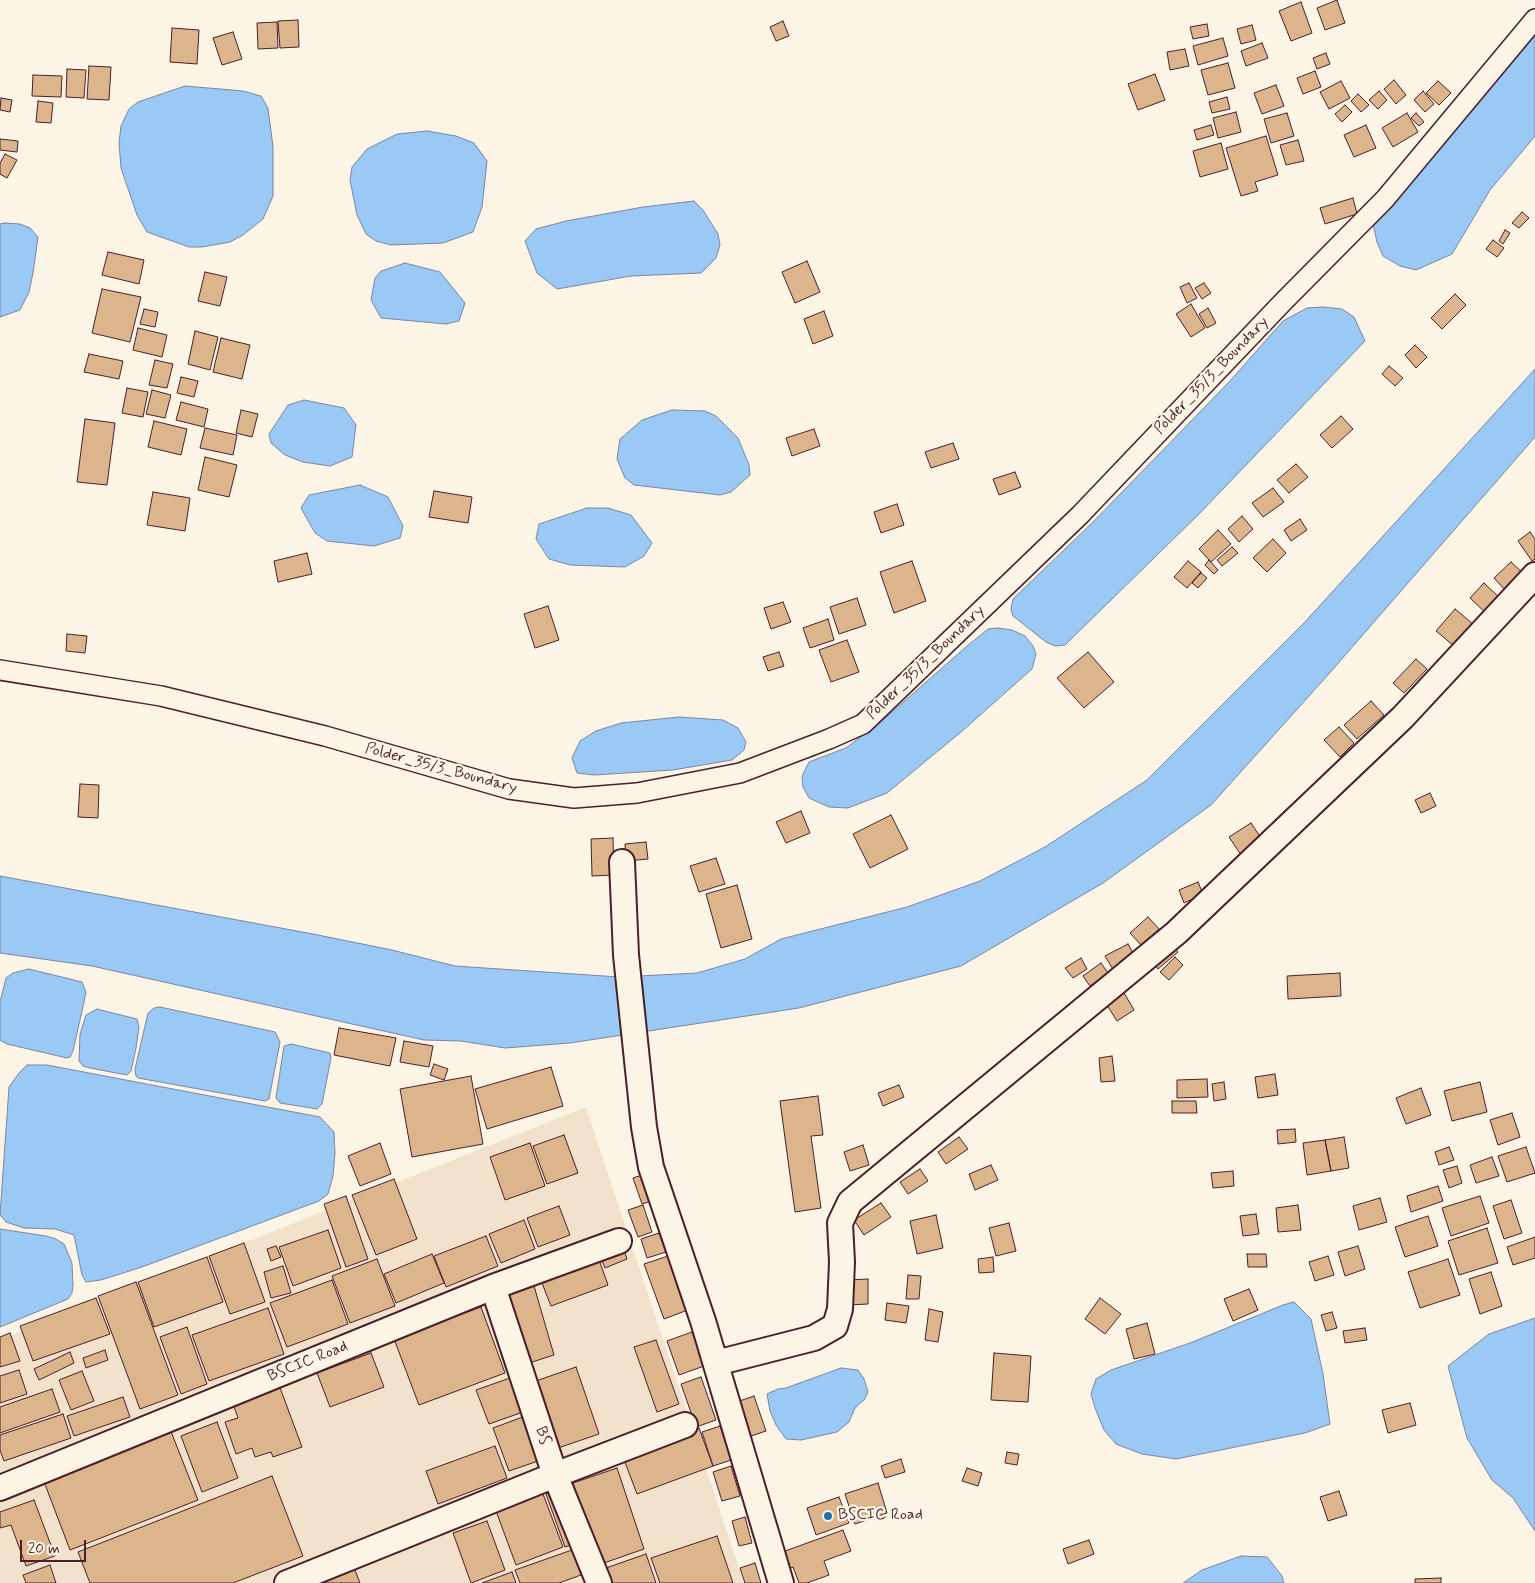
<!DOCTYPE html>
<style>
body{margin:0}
#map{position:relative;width:1535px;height:1583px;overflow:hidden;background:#fcf5e5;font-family:Mynerve,sans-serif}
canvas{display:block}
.scale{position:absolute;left:20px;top:1540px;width:66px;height:22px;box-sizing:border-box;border:2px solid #4a1f2b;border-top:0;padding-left:6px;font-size:15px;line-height:18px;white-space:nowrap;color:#4a1f2b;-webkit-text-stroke:4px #fcf5e5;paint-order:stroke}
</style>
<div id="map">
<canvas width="1535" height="1583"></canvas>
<div class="scale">20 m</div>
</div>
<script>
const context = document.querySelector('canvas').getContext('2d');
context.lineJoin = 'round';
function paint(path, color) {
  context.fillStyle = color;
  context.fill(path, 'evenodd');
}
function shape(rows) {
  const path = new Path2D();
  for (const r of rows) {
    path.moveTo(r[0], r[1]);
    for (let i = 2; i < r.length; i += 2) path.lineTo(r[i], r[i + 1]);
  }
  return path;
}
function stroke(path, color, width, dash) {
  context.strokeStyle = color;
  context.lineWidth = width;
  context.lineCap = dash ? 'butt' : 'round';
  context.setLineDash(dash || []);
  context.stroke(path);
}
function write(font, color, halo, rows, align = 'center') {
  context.font = font + ' Mynerve,sans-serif';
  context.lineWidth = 4.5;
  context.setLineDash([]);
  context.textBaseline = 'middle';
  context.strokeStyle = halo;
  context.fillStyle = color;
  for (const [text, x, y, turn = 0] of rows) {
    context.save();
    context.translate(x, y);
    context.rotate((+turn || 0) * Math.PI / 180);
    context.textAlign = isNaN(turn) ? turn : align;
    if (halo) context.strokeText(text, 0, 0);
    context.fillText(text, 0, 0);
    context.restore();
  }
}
paint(shape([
 [586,1107,744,1583,0,1583,0,1340]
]), '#f3e2cb');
const water = shape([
 [1535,31,1535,136,1490,190,1452,254,1416,270,1400,266,1383,256,1377,242,1373,224,1390,197,1472,110,1535,31],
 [185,86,243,91,261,96,268,108,273,147,273,196,263,219,243,235,230,242,202,247,189,247,147,232,137,215,121,168,119,143,121,126,129,109,138,102,185,86],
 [427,131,456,136,474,143,487,161,482,207,473,232,443,243,391,245,376,241,366,234,357,215,350,180,352,167,367,149,397,134,427,131],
 [694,201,703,210,718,234,720,245,716,258,701,273,631,276,557,289,537,273,525,241,536,229,566,221,643,207,694,201],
 [5,223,20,224,30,228,38,237,33,273,29,292,20,310,0,317,0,224,5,223],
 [405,263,440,272,465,303,459,321,446,324,381,318,371,300,375,278,381,271,405,263],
 [1323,307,1342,309,1354,317,1365,341,1199,514,1065,645,1055,646,1046,642,1013,616,1011,609,1013,599,1091,524,1229,382,1283,321,1307,308,1323,307],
 [1535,369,1535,437,1327,676,1211,805,1103,883,961,966,799,1008,570,1043,505,1048,461,1041,424,1040,92,966,0,953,0,876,313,934,392,950,455,966,619,977,697,973,745,959,781,939,907,907,980,881,1045,847,1147,780,1304,623,1535,369],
 [304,400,344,408,356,425,352,457,330,466,303,462,285,455,271,443,269,434,288,405,304,400],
 [672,410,705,411,716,416,738,438,749,465,750,475,731,492,720,495,634,485,625,478,617,459,620,439,642,420,672,410],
 [360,485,388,497,403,526,400,538,374,546,327,541,315,533,301,508,309,495,360,485],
 [587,508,608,508,631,515,652,543,644,556,625,567,570,565,549,559,536,539,539,524,587,508],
 [998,628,1012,630,1025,636,1033,646,1036,654,1032,669,961,732,887,793,848,808,829,807,809,798,803,787,802,776,809,762,846,748,883,720,967,646,988,629,998,628],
 [679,717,723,720,738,728,746,742,744,750,732,760,673,770,594,775,577,773,572,758,580,741,596,731,621,723,679,717],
 [29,969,82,982,86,992,84,1002,73,1051,70,1057,67,1058,7,1044,0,1040,0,1002,6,978,13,973,29,969],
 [160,1007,275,1032,280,1042,269,1099,265,1101,138,1078,136,1076,135,1069,148,1013,154,1008,160,1007],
 [97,1009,137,1019,139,1027,136,1048,131,1071,127,1075,90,1068,83,1066,79,1061,80,1034,86,1015,97,1009],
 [291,1044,330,1053,331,1058,322,1104,317,1109,280,1103,276,1098,284,1046,291,1044],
 [27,1065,47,1065,320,1117,334,1132,335,1153,333,1176,328,1194,319,1201,142,1267,101,1280,86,1282,82,1275,74,1235,55,1229,24,1228,6,1222,0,1215,9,1087,19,1073,27,1065],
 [0,1229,46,1236,56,1239,64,1244,72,1263,73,1285,72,1293,68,1299,0,1327,0,1229],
 [1294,1302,1311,1319,1323,1374,1330,1424,1305,1433,1176,1459,1142,1454,1116,1444,1104,1430,1095,1408,1091,1394,1096,1379,1111,1370,1190,1343,1283,1305,1294,1302],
 [1535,1318,1535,1531,1513,1498,1492,1480,1467,1438,1448,1366,1489,1334,1535,1318],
 [841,1368,858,1370,864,1379,868,1392,864,1400,855,1408,849,1422,837,1432,801,1440,786,1439,776,1425,770,1411,767,1394,778,1389,786,1388,841,1368],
 [1241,1556,1267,1557,1282,1576,1284,1583,1183,1583,1202,1570,1241,1556]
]);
paint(water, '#9ac9f5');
stroke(water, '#7a85a4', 1);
const building = shape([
 [1337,0,1345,23,1325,30,1317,8,1337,0],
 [1301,2,1312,33,1291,41,1279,11,1301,2],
 [298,20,299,47,280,48,278,21,298,20],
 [783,21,789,36,776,41,770,27,783,21],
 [277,22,278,48,258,49,257,23,277,22],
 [1207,24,1209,36,1193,39,1190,27,1207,24],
 [1252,25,1256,40,1241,44,1237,29,1252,25],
 [172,28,199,30,197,64,170,62,172,28],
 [233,32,242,59,222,65,213,38,233,32],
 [1223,38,1228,56,1198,65,1193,46,1223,38],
 [1262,43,1268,58,1246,66,1241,51,1262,43],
 [1185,49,1189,66,1170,70,1167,52,1185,49],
 [1326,53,1330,64,1317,69,1313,58,1326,53],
 [1228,63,1235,88,1208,95,1201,70,1228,63],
 [89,66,111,67,109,100,87,99,89,66],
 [67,69,86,70,84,98,66,97,67,69],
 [1315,71,1321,87,1303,94,1297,78,1315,71],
 [1155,74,1165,100,1138,110,1128,84,1155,74],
 [33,75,62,76,61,97,32,96,33,75],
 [1394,80,1406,95,1396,104,1384,89,1394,80],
 [1341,81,1350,98,1329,109,1320,92,1341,81],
 [1438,81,1451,93,1439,105,1426,93,1438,81],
 [1276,85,1284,106,1262,114,1254,93,1276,85],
 [1379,91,1387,100,1378,109,1369,100,1379,91],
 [1423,91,1434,104,1425,112,1414,100,1423,91],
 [1358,94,1369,105,1361,112,1351,101,1358,94],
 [1227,97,1230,109,1212,113,1209,102,1227,97],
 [1,98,12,100,10,112,0,110,1,98],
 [38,101,53,103,51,123,36,122,38,101],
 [1345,105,1352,112,1342,122,1335,114,1345,105],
 [1236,112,1241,132,1218,138,1213,118,1236,112],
 [1287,113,1294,136,1271,143,1264,119,1287,113],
 [1407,113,1418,132,1393,147,1382,128,1407,113],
 [1416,113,1424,122,1419,126,1411,118,1416,113],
 [1211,125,1214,135,1197,140,1194,130,1211,125],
 [1366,125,1376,148,1354,157,1344,135,1366,125],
 [1266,136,1278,175,1255,182,1258,191,1241,196,1226,148,1266,136],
 [0,139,18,141,17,152,0,150,0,139],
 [1298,140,1304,161,1286,165,1280,145,1298,140],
 [1221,143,1228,169,1200,177,1193,151,1221,143],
 [5,154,17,160,7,178,0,174,0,163,5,154],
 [1353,198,1357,214,1325,224,1320,208,1353,198],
 [1522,212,1529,218,1519,228,1512,223,1522,212],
 [1505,230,1510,233,1503,244,1499,241,1505,230],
 [1493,240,1504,248,1497,257,1486,249,1493,240],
 [108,252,144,260,139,284,102,275,108,252],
 [807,261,820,292,795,303,782,272,807,261],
 [205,272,227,277,220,306,198,301,205,272],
 [1189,283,1197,298,1187,303,1180,287,1189,283],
 [1204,283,1211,293,1202,299,1195,288,1204,283],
 [102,289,141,297,130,342,92,333,102,289],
 [1455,294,1466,305,1442,329,1431,318,1455,294],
 [1191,304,1205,328,1191,337,1176,314,1191,304],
 [1208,308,1216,323,1207,328,1199,314,1208,308],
 [144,309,158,312,155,327,140,324,144,309],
 [824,311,833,336,813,344,804,319,824,311],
 [138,328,167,335,162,357,133,350,138,328],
 [195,331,218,337,210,370,188,364,195,331],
 [221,338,250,345,242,379,213,372,221,338],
 [1415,345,1427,357,1416,368,1405,355,1415,345],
 [89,354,123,361,119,379,84,372,89,354],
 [155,360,173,364,167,388,149,385,155,360],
 [1389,366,1403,378,1395,386,1382,374,1389,366],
 [181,377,198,381,194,397,177,393,181,377],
 [127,388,148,392,143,417,122,413,127,388],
 [152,390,171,395,165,418,146,414,152,390],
 [181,402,208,409,204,427,176,420,181,402],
 [241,410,258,414,252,437,236,433,241,410],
 [1341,416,1353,429,1332,448,1320,435,1341,416],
 [85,419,115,423,107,485,77,482,85,419],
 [154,421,187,429,181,455,148,447,154,421],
 [205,428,237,435,233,455,200,448,205,428],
 [814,429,820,446,792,456,786,438,814,429],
 [953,443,959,459,931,468,925,452,953,443],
 [205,457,237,465,229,497,198,490,205,457],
 [1296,464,1308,477,1289,493,1277,480,1296,464],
 [1015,472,1021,487,999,495,993,479,1015,472],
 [1273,488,1284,502,1263,517,1252,503,1273,488],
 [434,491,472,497,468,523,429,517,434,491],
 [153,492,190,498,185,531,147,525,153,492],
 [897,504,904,525,881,533,874,512,897,504],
 [1242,516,1253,529,1239,542,1228,529,1242,516],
 [1300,519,1307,530,1291,541,1284,530,1300,519],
 [1218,530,1231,544,1211,562,1199,549,1218,530],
 [1530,532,1535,539,1535,559,1532,561,1518,541,1530,532],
 [1273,539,1286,553,1267,572,1253,558,1273,539],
 [1232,547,1238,553,1222,566,1217,560,1232,547],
 [307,553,312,574,278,582,274,561,307,553],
 [1209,560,1218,570,1214,574,1205,565,1209,560],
 [912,561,926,601,894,613,880,572,912,561],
 [1188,561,1201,572,1187,588,1174,577,1188,561],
 [1511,562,1526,576,1508,593,1494,578,1511,562],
 [1201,573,1207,578,1198,588,1192,583,1201,573],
 [1484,583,1502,600,1488,615,1470,598,1484,583],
 [857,598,866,625,839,634,830,607,857,598],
 [783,602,791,622,771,629,764,608,783,602],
 [548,606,559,640,535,648,524,614,548,606],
 [1455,609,1473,624,1454,646,1436,631,1455,609],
 [828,619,834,640,810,648,803,628,828,619],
 [67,634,87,636,85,653,66,651,67,634],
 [847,640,859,672,831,682,819,650,847,640],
 [779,652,784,666,768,671,763,657,779,652],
 [1088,652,1114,682,1084,708,1057,678,1088,652],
 [1416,659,1427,669,1404,693,1393,683,1416,659],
 [1371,701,1384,715,1357,739,1344,725,1371,701],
 [1339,727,1354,743,1340,757,1324,740,1339,727],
 [80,784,99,785,98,818,78,817,80,784],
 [1430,793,1436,806,1421,813,1415,800,1430,793],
 [801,811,810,833,786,843,776,822,801,811],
 [891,815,908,849,870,868,853,834,891,815],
 [1251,823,1263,841,1241,855,1229,837,1251,823],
 [613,838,614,875,592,876,591,839,613,838],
 [646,842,648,859,626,861,625,844,646,842],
 [716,858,725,884,699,892,690,866,716,858],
 [1198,882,1203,894,1184,903,1179,890,1198,882],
 [737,885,752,939,721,948,706,894,737,885],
 [1148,917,1159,929,1141,945,1130,933,1148,917],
 [1170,943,1178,952,1158,969,1150,960,1170,943],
 [1128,944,1136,959,1114,971,1105,956,1128,944],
 [1175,957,1183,965,1169,980,1160,972,1175,957],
 [1081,958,1087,969,1073,978,1065,968,1081,958],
 [1101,963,1108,973,1090,986,1083,976,1101,963],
 [1340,973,1341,996,1288,999,1287,976,1340,973],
 [1123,991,1134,1010,1117,1021,1105,1002,1123,991],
 [339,1028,396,1038,390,1066,334,1055,339,1028],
 [404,1041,433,1046,429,1067,400,1062,404,1041],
 [1112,1056,1115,1081,1101,1082,1099,1058,1112,1056],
 [434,1064,448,1069,444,1080,430,1075,434,1064],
 [551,1067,563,1106,487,1129,475,1089,551,1067],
 [1275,1074,1278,1095,1258,1098,1255,1077,1275,1074],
 [471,1076,483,1144,412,1157,400,1089,471,1076],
 [1207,1079,1208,1097,1177,1098,1177,1080,1207,1079],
 [1224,1082,1226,1099,1214,1101,1212,1084,1224,1082],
 [1480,1082,1487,1112,1452,1121,1444,1091,1480,1082],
 [899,1085,904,1097,883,1106,878,1093,899,1085],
 [1421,1088,1431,1115,1406,1124,1396,1098,1421,1088],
 [818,1096,823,1135,811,1136,821,1208,795,1212,780,1101,818,1096],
 [1172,1101,1196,1101,1197,1113,1172,1113,1172,1101],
 [1512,1113,1520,1137,1498,1145,1490,1120,1512,1113],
 [1295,1129,1296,1142,1278,1144,1277,1130,1295,1129],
 [564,1135,578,1173,547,1184,533,1146,564,1135],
 [959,1137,968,1149,946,1164,938,1152,959,1137],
 [1344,1137,1349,1168,1331,1171,1325,1140,1344,1137],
 [1325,1140,1331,1171,1307,1175,1303,1143,1325,1140],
 [380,1143,391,1174,360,1186,348,1156,380,1143],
 [530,1143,545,1186,505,1200,490,1157,530,1143],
 [863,1145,869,1165,850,1171,844,1152,863,1145],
 [1449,1147,1454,1160,1439,1165,1435,1152,1449,1147],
 [1526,1147,1535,1173,1507,1182,1498,1156,1526,1147],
 [1492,1157,1499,1176,1476,1183,1470,1165,1492,1157],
 [991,1165,998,1180,975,1190,969,1174,991,1165],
 [1457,1166,1462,1183,1449,1188,1443,1170,1457,1166],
 [920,1169,928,1181,908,1194,900,1182,920,1169],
 [1233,1171,1234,1186,1213,1188,1211,1173,1233,1171],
 [645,1174,654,1200,642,1204,633,1178,645,1174],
 [394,1179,417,1239,376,1255,352,1195,394,1179],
 [1438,1186,1443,1201,1411,1212,1407,1196,1438,1186],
 [346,1196,368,1259,346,1267,324,1204,346,1196],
 [1480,1196,1489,1223,1451,1236,1442,1208,1480,1196],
 [1380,1198,1387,1222,1359,1230,1353,1206,1380,1198],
 [1511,1200,1522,1233,1504,1239,1493,1206,1511,1200],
 [881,1203,891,1217,864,1235,854,1220,881,1203],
 [643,1205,652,1232,638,1237,628,1210,643,1205],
 [1298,1205,1301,1230,1278,1232,1276,1208,1298,1205],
 [559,1206,570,1235,538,1247,527,1218,559,1206],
 [1256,1214,1259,1234,1243,1236,1240,1216,1256,1214],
 [936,1215,943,1248,917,1254,910,1221,936,1215],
 [1428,1216,1438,1246,1405,1257,1395,1227,1428,1216],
 [524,1220,535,1249,501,1263,489,1234,524,1220],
 [1009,1223,1016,1251,996,1256,989,1228,1009,1223],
 [1487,1228,1498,1263,1459,1275,1448,1241,1487,1228],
 [328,1230,341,1268,293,1286,279,1247,328,1230],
 [659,1233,666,1252,647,1258,641,1239,659,1233],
 [486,1236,498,1266,446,1287,434,1256,486,1236],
 [1535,1237,1535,1258,1513,1265,1507,1247,1535,1237],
 [244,1243,265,1302,230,1314,209,1256,244,1243],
 [622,1245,627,1259,605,1268,599,1253,622,1245],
 [276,1246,281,1257,271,1261,267,1249,276,1246],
 [1358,1246,1365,1269,1345,1276,1338,1252,1358,1246],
 [432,1254,444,1283,396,1303,384,1274,432,1254],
 [674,1254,693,1308,664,1319,644,1264,674,1254],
 [1247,1254,1266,1254,1267,1267,1248,1267,1247,1254],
 [1328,1256,1334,1275,1315,1281,1309,1262,1328,1256],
 [207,1257,223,1302,154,1327,138,1282,207,1257],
 [598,1257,608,1285,551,1306,540,1278,598,1257],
 [993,1257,994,1272,979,1273,978,1259,993,1257],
 [377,1259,395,1306,350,1323,332,1276,377,1259],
 [1448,1259,1460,1295,1420,1308,1408,1272,1448,1259],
 [283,1266,291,1293,271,1298,264,1272,283,1266],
 [1491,1272,1502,1306,1480,1314,1469,1279,1491,1272],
 [908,1275,921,1276,919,1299,906,1299,908,1275],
 [868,1279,868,1304,848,1305,848,1280,868,1279],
 [332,1280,348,1324,287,1347,270,1303,332,1280],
 [136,1282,178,1395,140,1409,98,1296,136,1282],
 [534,1286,554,1355,529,1363,508,1294,534,1286],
 [1249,1289,1258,1310,1233,1321,1224,1299,1249,1289],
 [96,1298,110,1334,33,1361,20,1326,96,1298],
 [1100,1298,1121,1314,1105,1334,1085,1319,1100,1298],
 [887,1303,909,1306,906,1323,885,1320,887,1303],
 [481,1307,505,1373,419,1405,394,1339,481,1307],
 [268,1308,284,1354,209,1381,192,1335,268,1308],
 [929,1309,943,1312,938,1342,925,1340,929,1309],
 [1332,1312,1337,1328,1326,1331,1321,1315,1332,1312],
 [1147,1323,1155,1354,1134,1359,1126,1329,1147,1323],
 [187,1327,207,1384,181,1394,160,1337,187,1327],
 [1365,1328,1367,1340,1345,1343,1343,1331,1365,1328],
 [692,1332,704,1366,679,1375,667,1341,692,1332],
 [10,1333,20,1361,0,1367,0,1337,10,1333],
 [656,1340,679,1404,657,1412,634,1347,656,1340],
 [105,1350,108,1360,86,1368,83,1358,105,1350],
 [70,1352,74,1363,39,1380,34,1369,70,1352],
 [371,1353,384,1387,330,1407,317,1373,371,1353],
 [994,1353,1031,1356,1028,1402,991,1400,994,1353],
 [576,1367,599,1434,558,1448,536,1381,576,1367],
 [19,1370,27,1394,0,1403,0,1376,19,1370],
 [82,1371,94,1401,71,1410,59,1380,82,1371],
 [701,1377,716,1420,696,1427,681,1384,701,1377],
 [510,1378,523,1412,489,1424,476,1390,510,1378],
 [279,1385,302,1447,273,1457,271,1452,255,1457,252,1448,236,1454,225,1422,238,1418,232,1401,279,1385],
 [52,1389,60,1412,0,1433,0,1407,52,1389],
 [754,1396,766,1431,742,1439,731,1404,754,1396],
 [123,1397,130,1417,74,1436,67,1416,123,1397],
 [1410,1403,1416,1425,1388,1433,1382,1410,1410,1403],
 [63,1414,71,1438,4,1461,0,1450,0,1435,63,1414],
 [528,1415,544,1459,509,1471,493,1428,528,1415],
 [217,1422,238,1478,202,1492,181,1436,217,1422],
 [720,1426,731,1460,713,1466,702,1432,720,1426],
 [699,1428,713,1466,637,1494,623,1457,699,1428],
 [170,1429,198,1500,70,1550,43,1479,170,1429],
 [495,1446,507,1478,438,1504,426,1471,495,1446],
 [1007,1452,1019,1454,1017,1465,1005,1463,1007,1452],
 [901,1459,905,1472,885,1478,881,1466,901,1459],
 [731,1466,740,1496,722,1501,713,1472,731,1466],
 [617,1468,644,1549,601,1564,573,1483,617,1468],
 [967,1468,982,1473,978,1486,962,1481,967,1468],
 [272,1476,303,1556,233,1583,90,1583,78,1552,272,1476],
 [878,1483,887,1513,855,1524,845,1494,878,1483],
 [557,1489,577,1543,565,1547,546,1494,557,1489],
 [1339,1491,1347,1515,1328,1521,1320,1497,1339,1491],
 [543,1494,563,1547,516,1565,496,1511,543,1494],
 [839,1497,849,1523,816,1535,807,1508,839,1497],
 [34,1500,55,1556,26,1566,11,1525,0,1528,0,1512,34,1500],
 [745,1517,752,1543,739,1546,732,1521,745,1517],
 [487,1521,505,1570,471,1583,453,1533,487,1521],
 [843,1530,851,1551,824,1561,829,1575,807,1583,799,1583,793,1567,782,1571,777,1554,843,1530],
 [717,1536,733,1583,660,1583,651,1558,717,1536],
 [1089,1540,1094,1554,1068,1564,1063,1549,1089,1540],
 [572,1550,581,1575,559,1583,520,1583,515,1570,572,1550],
 [646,1554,656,1583,611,1583,606,1568,646,1554],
 [755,1563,761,1583,745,1583,740,1568,755,1563],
 [50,1565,56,1583,26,1583,23,1575,50,1565],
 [355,1570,360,1583,324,1583,323,1582,355,1570],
 [512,1572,516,1583,482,1583,512,1572],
 [1441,1578,1441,1583,1415,1583,1415,1579,1441,1578]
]);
paint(building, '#ddb58d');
stroke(building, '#4a1f2b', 1);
const minor = shape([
 [0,670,161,696,325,736,509,789,574,798,637,793,740,773,829,739,863,724,1080,515,1282,303,1385,199,1535,19]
]);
const tertiary = shape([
 [622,862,626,955,644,1127,651,1167,703,1321,781,1583],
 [493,1287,555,1475,599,1583],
 [716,1363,814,1338,835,1326,840,1309,842,1262,840,1223,850,1202,1176,933,1403,717,1535,575],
 [0,1488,493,1287,619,1241],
 [287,1583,555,1475,685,1425]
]);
stroke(minor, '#4a1f2b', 22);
stroke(tertiary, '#4a1f2b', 28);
stroke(minor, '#fcf5e5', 19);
stroke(tertiary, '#fcf5e5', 24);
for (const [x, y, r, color] of [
 [828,1516,5,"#1f6fb2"]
]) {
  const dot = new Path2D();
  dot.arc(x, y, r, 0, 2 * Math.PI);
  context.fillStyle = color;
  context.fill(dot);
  stroke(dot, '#fcf5e5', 2);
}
write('16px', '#4a1f2b', '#fcf5e5', [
 ["Polder_35/3_Boundary",1212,376,-46],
 ["Polder_35/3_Boundary",926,663,-44],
 ["Polder_35/3_Boundary",441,769,15],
 ["BSCIC Road",308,1362,-22],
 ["BS",542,1436,72]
]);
write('16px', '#4a1f2b', '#fcf5e5', [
 ["BSCIC Road",838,1516]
], 'left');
</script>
